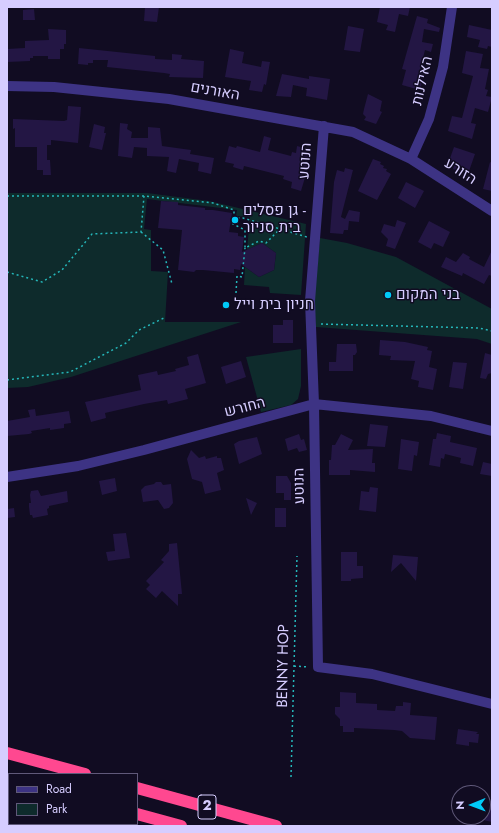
<!DOCTYPE html>
<meta charset="utf-8">
<style>
body{margin:0}
#map{position:relative;width:499px;height:833px;overflow:hidden;background:#110c22;font-family:Jost,sans-serif}
canvas{display:block}
.frame{position:absolute;inset:0;border:8px solid #d6cdff;pointer-events:none}
.legend{position:absolute;left:8px;top:773px;width:130px;height:52px;box-sizing:border-box;background:#110c22;border:1px solid #60597a;margin:0;padding:5px 7px;list-style:none;font-size:12px;color:#d6cdff}
.legend li{display:flex;align-items:center;gap:8px;height:20px}
.legend b{width:20px;border:1px solid #60597a}
.north{position:absolute;left:451px;top:785px;width:40px;height:40px;box-sizing:border-box;background:#110c22;border:1px solid #60597a;border-radius:50%;rotate:269deg;font-size:11px;font-weight:700;line-height:16px;text-align:center;color:#d6cdff}
.north::after{content:'';display:block;margin:auto;width:14px;height:18px;background:#00caf8;clip-path:polygon(50% 0,100% 100%,50% 72%,0 100%)}
</style>
<div id="map">
<canvas width="499" height="833"></canvas>
<div class="frame"></div>
<ul class="legend">
<li><b style="height:5px;background:#3d3384"></b>Road</li>
<li><b style="height:11px;background:#0e2b2c"></b>Park</li>
</ul>
<div class="north">N</div>
</div>
<script>
const context = document.querySelector('canvas').getContext('2d');
context.lineJoin = 'round';
function paint(path, color) {
  context.fillStyle = color;
  context.fill(path, 'evenodd');
}
function shape(rows) {
  const path = new Path2D();
  for (const r of rows) {
    path.moveTo(r[0], r[1]);
    for (let i = 2; i < r.length; i += 2) path.lineTo(r[i], r[i + 1]);
  }
  return path;
}
function stroke(path, color, width, dash) {
  context.strokeStyle = color;
  context.lineWidth = width;
  context.lineCap = dash ? 'butt' : 'round';
  context.setLineDash(dash || []);
  context.stroke(path);
}
function write(font, color, halo, rows, align = 'center') {
  context.font = font + ' Jost,Heebo,sans-serif';
  context.lineWidth = 3;
  context.setLineDash([]);
  context.textBaseline = 'middle';
  context.strokeStyle = halo;
  context.fillStyle = color;
  for (const [text, x, y, turn = 0] of rows) {
    context.save();
    context.translate(x, y);
    context.rotate((+turn || 0) * Math.PI / 180);
    context.textAlign = isNaN(turn) ? turn : align;
    if (halo) context.strokeText(text, 0, 0);
    context.fillText(text, 0, 0);
    context.restore();
  }
}
paint(shape([
 [7,193,147,193,209,201,306,224,301,295,270,293,269,287,244,285,245,267,259,277,274,270,276,253,262,243,247,250,250,217,236,216,237,210,147,199,144,229,151,230,151,271,168,272,165,322,241,322,71,377,28,387,7,388],
 [320,238,347,243,396,257,492,309,492,344,477,339,316,327,314,302],
 [301,349,301,386,298,399,291,405,261,412,246,357],
 [7,802,9,803,9,824,92,824,100,826,7,826]
]), '#0e2b2c');
paint(shape([
 [145,7,159,7,157,22,144,21],
 [380,7,410,7,408,16,399,14,395,32,386,30,388,25,377,22],
 [34,9,35,20,23,20,23,10],
 [417,16,428,19,427,23,440,28,439,32,424,29,422,42,433,44,431,52,425,50,420,70,425,71,420,90,402,85,406,70,402,69],
 [469,25,492,30,492,47,488,46,487,49,478,47,480,40,467,37],
 [348,26,364,29,360,52,344,50],
 [48,29,66,30,66,44,64,44,64,49,60,49,60,59,48,59,48,56,33,56,33,58,30,58,30,61,7,62,7,49,25,48,25,41,49,40],
 [79,48,155,56,155,59,172,60,172,54,182,55,181,59,204,61,203,78,169,77,170,74,164,73,107,67,108,60,93,60,93,63,88,63,88,65,78,64],
 [230,49,244,52,242,63,261,67,262,61,270,62,266,85,264,84,262,92,249,90,251,81,225,77],
 [466,51,483,54,480,68,489,69,485,89,488,90,486,96,492,97,488,112,475,108,471,123,476,124,472,139,448,131,452,116,462,118,473,76,462,73],
 [282,74,309,79,309,76,330,79,327,100,306,96,307,88,293,85,291,97,276,96],
 [368,94,382,101,380,111,382,112,376,124,364,120,366,117,363,114,364,109],
 [68,106,81,107,78,143,51,140,51,145,47,145,47,160,50,160,51,175,43,175,43,170,37,170,37,147,15,147,15,128,13,129,13,119,64,121,67,120],
 [120,123,128,124,127,129,132,132,131,138,148,138,148,127,160,128,162,146,191,150,190,154,214,158,211,174,198,171,199,163,179,159,176,173,167,171,169,157,147,156,147,148,134,147,132,158,118,156],
 [94,124,105,127,104,133,106,133,102,150,89,147],
 [264,136,271,138,268,150,291,156,292,152,296,153,297,146,311,150,307,163,309,164,301,191,291,188,292,182,283,179,284,176,244,166,243,170,233,167,234,164,225,162,229,146,236,148,237,146,260,152],
 [454,147,475,154,468,174,453,169,455,163,449,161],
 [373,159,381,162,380,164,384,166,383,168,387,169,386,171,391,174,377,200,358,191],
 [490,162,492,163,492,191,483,189],
 [345,168,353,170,341,217,345,219,349,210,360,212,359,222,349,221,348,230,344,230,343,234,330,233,334,182,337,170,344,172],
 [406,182,424,191,415,208,398,198],
 [161,201,178,202,178,205,205,208,205,210,213,210,232,213,229,232,238,233,238,236,244,237,242,252,262,243,276,253,274,270,259,277,241,264,240,270,234,269,234,273,203,270,196,270,194,272,178,270,182,230,158,228],
 [397,220,406,223,395,249,386,246,388,239,381,232,384,224,395,227],
 [429,221,450,232,443,247,434,243,431,249,418,242],
 [492,250,492,276,489,275,484,284,463,273,462,276,441,267,446,257,456,262,463,253,470,257,469,259,484,267],
 [283,320,293,320,293,343,273,343,273,325,283,325],
 [380,340,405,342,428,347,427,350,432,351,429,367,437,369,433,390,418,387,419,381,411,379,415,361,390,360,391,356,379,355],
 [337,344,356,344,357,352,355,355,353,355,353,371,329,371,329,362,336,362],
 [485,353,492,355,492,373,488,374,486,379,480,378],
 [198,354,206,383,185,389,188,399,168,404,167,400,144,404,105,413,106,418,91,422,85,402,141,390,138,375,157,371,158,375,176,371,175,369,189,365,187,357],
 [241,361,246,377,226,384,221,367],
 [453,362,467,363,463,389,449,387],
 [35,409,36,416,69,411,71,423,64,424,64,428,50,430,50,428,31,431,32,433,29,434,7,436,7,421,30,417,28,410],
 [370,424,388,426,385,447,367,446],
 [437,433,451,436,450,442,477,448,473,466,460,463,461,458,445,454,444,459,441,458,440,467,429,465,433,439,436,439],
 [299,434,301,440,304,439,307,450,299,452,297,448,288,451,285,439],
 [341,434,353,440,348,450,373,449,372,463,375,463,375,472,350,470,350,475,329,475,329,460,331,460,332,445,335,445],
 [257,437,262,454,239,464,234,444,239,441],
 [401,439,419,442,417,456,414,455,412,471,398,469],
 [191,450,199,458,205,456,206,459,217,456,217,458,221,458,224,470,217,473,221,490,205,494,202,482,192,479,187,459],
 [483,462,492,464,492,476,480,474],
 [276,476,287,476,291,483,291,500,284,500,284,493,276,493],
 [115,478,117,491,102,495,99,481],
 [156,482,161,482,163,485,171,484,173,503,169,508,164,509,158,500,143,502,141,490,145,486,154,484],
 [370,487,378,488,376,512,359,510,361,491,369,492],
 [38,490,41,496,67,491,68,502,49,506,49,508,47,509,48,515,33,518,32,515,30,515,29,507,29,503,31,503,30,495,31,491],
 [246,498,257,503,251,515],
 [14,508,15,517,7,518,7,509],
 [275,508,286,508,286,527,275,527],
 [126,533,130,558,108,561,106,552,115,551,113,534],
 [177,543,182,594,178,594,178,606,162,591,156,598,146,589,150,585,146,581,164,562,161,560,169,551,169,544],
 [341,552,357,552,357,566,363,566,363,578,351,579,351,581,341,581],
 [393,555,418,557,416,581,401,563,391,572],
 [340,692,356,693,356,703,377,704,377,710,395,711,396,706,403,706,403,702,411,703,410,715,437,717,435,740,410,738,402,731,394,730,354,728,354,732,343,732,343,726,340,726,340,719,335,714,335,707,340,707],
 [458,729,478,732,476,734,479,734,478,743,469,742,469,746,456,744],
 [492,806,492,822,483,820,483,808]
]), '#231644');
stroke(shape([
 [7,196,144,196,213,203,234,210,234,218,243,218,307,237],
 [234,218,233,224,245,230,245,248,259,241,266,243,280,229],
 [141,232,163,250,172,284],
 [7,272,42,282,62,270,92,234,141,232,144,196],
 [236,293,237,276,242,277,245,248],
 [321,324,479,328,492,331],
 [7,380,70,372,126,343,139,330,166,317],
 [294,666,308,667],
 [291,777,297,556],
 [7,821,9,821],
 [20,824,27,826]
]), '#25b7ba', 1.5, [2, 3]);
stroke(shape([
 [7,86,54,87,169,99,353,132,411,159,492,211],
 [324,126,310,301,314,404,318,667,372,674,492,704],
 [411,159,429,119,443,67,452,7],
 [7,477,78,466,144,450,314,404,431,416,492,431]
]), '#3d3384', 10);
stroke(shape([
 [7,753,85,774],
 [7,780,9,780],
 [137,788,276,826],
 [137,814,181,826]
]), '#ff4890', 12);
for (const [x, y, r, color] of [
 [235,220,4,"#00caf8"],
 [388,295,4,"#00caf8"],
 [226,305,4,"#00caf8"]
]) {
  const dot = new Path2D();
  dot.arc(x, y, r, 0, 2 * Math.PI);
  context.fillStyle = color;
  context.fill(dot);
  stroke(dot, '#110c22', 1.5);
}
for (const [x, y, w] of [
 [207,807,18]
]) {
  const box = new Path2D();
  box.roundRect(x - w / 2, y - 12, w, 24, 3);
  context.fillStyle = '#110c22';
  context.fill(box);
  stroke(box, '#d6cdff', 1);
}
write('bold 14px', '#d6cdff', null, [
 ["2",207,807]
]);
write('15px', '#d6cdff', '#110c22', [
 ["האילנות",423,81,-77],
 ["האורנים",215,92,10],
 ["הנוטע",306,161,-86],
 ["הזורע",460,172,33],
 ["החורש",245,408,-15],
 ["הנוטע",300,486,-91],
 ["BENNY HOP",284,666,-89]
]);
write('15px', '#d6cdff', '#110c22', [
 ["גן פסלים -",243,211],
 ["בית סניור",243,228],
 ["בני המקום",396,295],
 ["חניון בית וייל",234,305]
], 'left');
</script>
